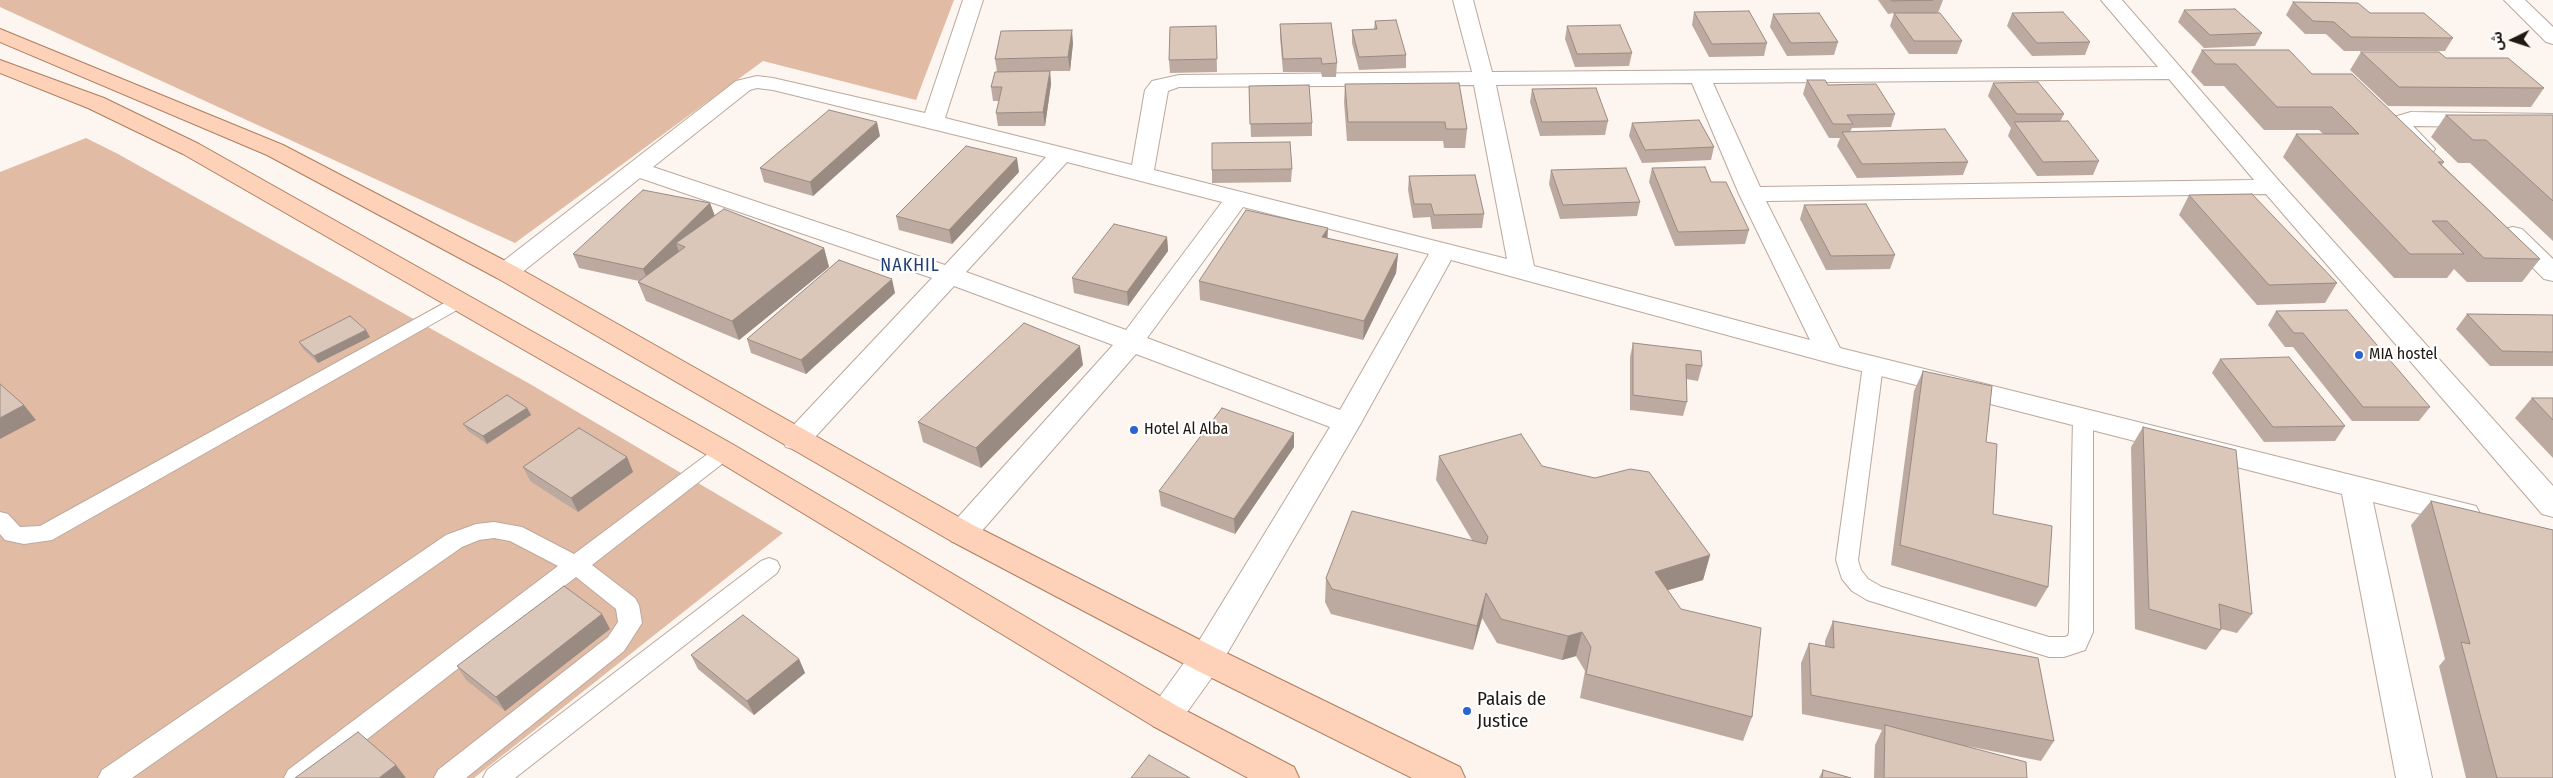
<!DOCTYPE html>
<meta charset="utf-8">
<style>
body{margin:0}
#map{position:relative;width:2553px;height:778px;overflow:hidden;background:#fdf5f0;font-family:"Fira Sans Condensed","Noto Sans Arabic",sans-serif}
canvas{display:block}
.north{position:absolute;left:2488px;top:15px;width:50px;height:50px;-webkit-text-stroke:4px #fff;paint-order:stroke;rotate:266deg;font-size:14px;font-weight:700;line-height:20px;text-align:center;color:#1e1712}
.north::after{content:'';display:block;margin:auto;width:18px;height:22px;background:#1e1712;clip-path:polygon(50% 0,100% 100%,50% 72%,0 100%)}
</style>
<div id="map">
<canvas width="2553" height="778"></canvas>
<div class="north">ش</div>
</div>
<script>
const context = document.querySelector('canvas').getContext('2d');
context.lineJoin = 'round';
function paint(path, color) {
  context.fillStyle = color;
  context.fill(path, 'evenodd');
}
function shape(rows) {
  const path = new Path2D();
  for (const r of rows) {
    path.moveTo(r[0], r[1]);
    for (let i = 2; i < r.length; i += 2) path.lineTo(r[i], r[i + 1]);
  }
  return path;
}
function stroke(path, color, width, dash) {
  context.strokeStyle = color;
  context.lineWidth = width;
  context.lineCap = dash ? 'butt' : 'round';
  context.setLineDash(dash || []);
  context.stroke(path);
}
function write(font, color, halo, rows, align = 'center') {
  context.font = font + ' "Fira Sans Condensed",sans-serif';
  context.lineWidth = 4.5;
  context.setLineDash([]);
  context.textBaseline = 'middle';
  context.strokeStyle = halo;
  context.fillStyle = color;
  for (const [text, x, y, turn = 0] of rows) {
    context.save();
    context.translate(x, y);
    context.rotate((+turn || 0) * Math.PI / 180);
    context.textAlign = isNaN(turn) ? turn : align;
    if (halo) context.strokeText(text, 0, 0);
    context.fillText(text, 0, 0);
    context.restore();
  }
}
paint(shape([
 [0,0,954,0,916,100,763,61,515,243,0,7],
 [86,138,118,154,530,384,783,533,474,778,0,778,0,172]
]), '#e2bba5');
const lane = shape([
 [457,296,464,298,466,302,464,306,52,540,24,544,5,540,0,534,0,512,8,514,20,527,40,526,457,296],
 [1873,358,1880,360,1883,365,1858,560,1861,570,1868,579,1882,587,2049,637,2064,637,2068,636,2069,632,2073,417,2076,412,2083,410,2090,412,2093,417,2093,632,2085,650,2064,657,2049,657,1867,600,1852,591,1842,579,1836,560,1863,365,1866,360,1873,358],
 [724,445,731,447,734,452,731,457,592,565,635,598,639,605,642,623,624,651,466,778,434,778,438,770,608,637,618,622,616,609,576,577,317,778,284,778,288,770,558,566,510,541,494,538,479,540,462,547,132,778,98,778,102,770,446,535,476,524,494,522,522,527,574,554,717,447,724,445],
 [769,558,777,561,780,567,777,573,515,778,483,778,487,770,761,561,769,558]
]);
const street = shape([
 [963,0,983,0,945,118,1132,165,1145,90,1152,81,1179,75,1472,72,1453,0,1473,0,1492,72,2158,67,2101,0,2122,0,2280,182,2553,486,2553,517,2542,514,2266,194,1766,201,1840,348,2476,506,2480,514,2476,522,2465,525,2373,502,2432,778,2396,778,2342,494,1830,363,1451,260,1361,423,1218,669,1177,726,1165,731,1153,726,1148,716,1153,706,1194,649,1330,427,1136,354,973,541,962,545,951,541,947,533,951,525,1113,345,954,286,806,447,796,450,786,447,782,440,786,433,932,278,640,178,515,278,506,280,497,278,493,272,497,266,736,81,757,76,773,78,925,113,963,0],
 [2169,79,2254,180,1760,187,1713,83,2169,79],
 [1692,83,1739,194,1810,340,1534,266,1496,85,1692,83],
 [1474,85,1507,259,1154,170,1168,91,1179,87,1474,85],
 [757,88,773,90,1046,157,945,265,653,167,750,90,757,88],
 [1067,162,1222,202,1126,330,966,272,1067,162],
 [1243,207,1429,254,1340,410,1147,338,1243,207],
 [2504,0,2525,0,2553,27,2553,44,2546,42,2504,0],
 [2411,112,2553,114,2553,128,2413,126,2435,149,2432,154,2424,156,2416,154,2390,125,2394,117,2411,112],
 [2513,227,2522,229,2553,259,2553,281,2544,279,2504,239,2501,234,2504,229,2513,227]
]);
const primary = shape([
 [0,29,283,145,515,266,973,525,1218,649,1460,767,1465,778,1412,778,1194,669,951,541,497,278,267,155,0,42,0,29],
 [0,60,104,98,199,144,734,445,1177,706,1294,767,1299,778,1248,778,1153,726,714,459,183,154,88,108,0,73,0,60]
]);
stroke(lane, '#bca89c', 2);
stroke(street, '#bca89c', 2);
stroke(primary, '#ae7d5f', 2);
paint(lane, '#fff');
paint(street, '#fff');
paint(primary, '#fdd2b8');
paint(shape([
 [1878,0,1943,0,1938,13,1962,41,1957,54,1909,54,1890,26,1894,13,1888,14],
 [2293,2,2370,13,2453,38,2445,51,2344,51,2326,34,2305,34,2286,15],
 [2184,10,2262,33,2255,46,2204,48,2178,22],
 [1694,12,1767,43,1764,56,1709,57,1692,25],
 [2012,13,2090,42,2085,55,2032,56,2007,26],
 [1773,14,1838,42,1834,55,1787,56,1770,27],
 [1375,21,1406,55,1406,68,1359,70,1352,43,1352,30,1374,29],
 [1280,24,1337,63,1336,77,1322,77,1321,72,1283,72,1280,37],
 [1216,26,1217,72,1170,73,1169,60],
 [1567,26,1632,53,1629,66,1575,67,1565,39],
 [1073,43,1070,71,1050,71,1051,84,1045,126,998,126,996,113,999,101,993,101,991,87,997,72,995,59],
 [2202,50,2312,74,2444,162,2442,165,2540,259,2522,282,2467,282,2454,269,2447,278,2394,278,2283,157,2296,134,2323,134,2319,130,2264,130,2224,86,2204,86,2191,72],
 [2361,52,2446,58,2544,88,2531,107,2388,106,2350,70],
 [1807,80,1828,85,1895,114,1891,127,1852,128,1850,132,1968,162,1963,175,1857,178,1837,146,1840,138,1829,138,1803,94],
 [1993,83,2064,114,2060,122,2099,161,2093,175,2037,176,2008,136,2011,128,1988,96],
 [1345,84,1467,129,1465,148,1444,148,1443,141,1347,141,1344,102],
 [1249,86,1312,123,1312,136,1251,137],
 [1532,89,1608,121,1605,135,1540,136,1530,102],
 [2446,115,2553,115,2553,241,2470,163,2458,163,2431,137],
 [1632,123,1714,147,1711,160,1642,163,1629,136],
 [880,136,813,196,764,182,760,168],
 [1652,168,1711,182,1749,230,1745,244,1675,246,1649,182],
 [1292,169,1291,182,1212,183,1212,170],
 [1551,170,1640,202,1637,216,1560,219,1549,184],
 [1019,172,952,244,899,230,896,216],
 [1409,176,1484,214,1482,228,1432,229,1430,217,1413,218,1408,190],
 [2189,195,2337,283,2325,303,2257,305,2179,215],
 [710,203,715,216,824,248,829,267,739,340,646,301,638,282,639,281,579,268,573,254],
 [1804,205,1895,255,1890,269,1826,270,1800,219],
 [1167,237,1168,251,1128,306,1074,293,1072,278],
 [1327,238,1398,254,1396,273,1363,340,1200,300,1199,281],
 [895,293,806,374,751,353,747,339],
 [2276,311,2430,407,2419,421,2352,421,2293,347,2285,347,2268,325],
 [2467,314,2553,315,2553,366,2490,366,2456,329],
 [370,337,318,363,303,349,299,342],
 [1633,343,1702,366,1698,381,1686,379,1687,402,1683,416,1630,410,1630,357],
 [2220,359,2345,426,2335,441,2264,442,2212,373],
 [1083,365,981,468,923,442,918,422],
 [1923,371,1986,442,1993,514,2048,587,2036,607,1891,565,1914,391],
 [2532,398,2553,398,2553,458,2515,418],
 [527,408,531,415,487,444,468,431,463,424],
 [2143,427,2252,614,2237,633,2221,629,2221,630,2206,650,2135,629,2131,447],
 [1294,447,1235,534,1161,506,1159,491],
 [1439,456,1542,466,1710,555,1703,580,1667,590,1752,717,1743,741,1580,698,1585,671,1576,656,1562,660,1497,643,1482,618,1473,650,1331,614,1325,602,1326,578,1472,540,1436,480],
 [627,457,633,472,578,512,530,481,523,467],
 [2431,501,2553,778,2466,778,2439,666,2445,659,2411,525],
 [602,614,610,629,505,711,466,680,457,666],
 [1833,621,2054,741,2041,761,1967,746,2027,778,1874,778,1875,745,1882,730,1802,714,1801,663,1809,643,1825,646,1825,641],
 [691,655,799,659,805,673,754,715,698,669],
 [1823,770,1851,778,1819,778]
]), '#bcaaa0');
paint(shape([
 [1072,30,1073,43,1070,71,1068,57],
 [1050,71,1051,84,1045,126,1043,112],
 [877,122,880,136,813,196,810,182],
 [1017,158,1019,172,952,244,949,230],
 [710,203,715,217,676,243,679,252,649,283,643,269],
 [1328,228,1327,248,1322,237],
 [1167,237,1168,251,1128,306,1127,292],
 [824,248,829,267,739,340,732,321],
 [1398,254,1396,273,1363,340,1364,321],
 [892,279,895,293,806,374,801,360],
 [366,330,370,337,318,363,314,356],
 [1080,346,1083,365,981,468,976,448],
 [24,405,36,420,0,439,0,418],
 [527,408,531,415,487,444,483,436],
 [1294,433,1294,447,1235,534,1234,519],
 [627,457,633,472,578,512,571,498],
 [1710,555,1703,580,1648,596,1655,572],
 [1486,593,1482,618,1473,650,1477,626],
 [602,614,610,629,505,711,496,697],
 [1582,632,1576,656,1562,660,1568,636],
 [799,659,805,673,754,715,747,701],
 [396,765,406,778,379,778]
]), '#998b82');
const building = shape([
 [1891,0,1933,0,1892,1,1891,0],
 [2293,2,2358,3,2370,13,2424,13,2453,38,2351,37,2334,22,2313,21,2293,2],
 [2235,9,2262,33,2210,35,2184,10,2235,9],
 [1749,11,1767,43,1712,44,1694,12,1749,11],
 [2063,12,2090,42,2037,43,2012,13,2063,12],
 [1819,13,1838,42,1791,43,1773,14,1819,13],
 [1894,13,1940,13,1962,41,1914,41,1894,13],
 [1396,20,1406,55,1359,57,1352,30,1377,29,1375,21,1396,20],
 [1331,23,1337,63,1322,64,1321,58,1283,59,1280,24,1331,23],
 [1620,25,1632,53,1577,54,1567,26,1620,25],
 [1216,26,1217,59,1169,60,1170,27,1216,26],
 [1072,30,1068,57,995,59,1001,31,1072,30],
 [2202,50,2289,50,2312,74,2352,74,2444,162,2438,162,2540,259,2484,258,2447,221,2432,221,2464,254,2410,254,2296,134,2359,134,2332,107,2277,107,2236,64,2215,64,2202,50],
 [2361,52,2439,52,2446,58,2508,58,2544,88,2399,87,2361,52],
 [1050,71,1043,112,996,113,1002,87,991,87,995,72,1050,71],
 [1807,80,1825,80,1828,85,1876,84,1895,114,1847,115,1853,124,1833,124,1807,80],
 [2038,82,2064,114,2017,114,1993,83,2038,82],
 [1459,83,1467,129,1446,129,1445,122,1348,122,1345,84,1459,83],
 [1309,85,1312,123,1250,124,1249,86,1309,85],
 [1596,88,1608,121,1542,122,1532,89,1596,88],
 [829,110,877,122,810,182,760,168,829,110],
 [2446,115,2553,115,2553,201,2486,140,2473,140,2446,115],
 [1699,120,1714,147,1645,150,1632,123,1699,120],
 [2068,121,2099,161,2043,162,2014,122,2068,121],
 [1945,129,1968,162,1862,164,1842,132,1945,129],
 [1290,142,1292,169,1212,170,1212,143,1290,142],
 [966,146,1017,158,949,230,896,216,966,146],
 [1705,167,1711,182,1726,182,1749,230,1678,232,1652,168,1705,167],
 [1626,168,1640,202,1563,205,1551,170,1626,168],
 [1475,175,1484,214,1434,215,1431,204,1414,204,1409,176,1475,175],
 [643,190,710,203,643,269,573,254,643,190],
 [2252,194,2337,283,2269,285,2189,195,2252,194],
 [1866,204,1895,255,1831,256,1804,205,1866,204],
 [724,209,824,248,732,321,638,282,685,247,676,243,724,209],
 [1246,210,1328,228,1322,237,1398,254,1364,321,1199,281,1246,210],
 [1114,224,1167,237,1127,292,1072,278,1114,224],
 [839,260,892,279,801,360,747,339,839,260],
 [2347,310,2430,407,2363,407,2303,333,2294,333,2276,311,2347,310],
 [2467,314,2553,315,2553,352,2502,351,2467,314],
 [350,316,366,330,314,356,299,342,350,316],
 [1024,323,1080,346,976,448,918,422,1024,323],
 [1633,343,1701,351,1702,366,1686,364,1687,402,1633,395,1633,343],
 [2289,357,2345,426,2273,427,2220,359,2289,357],
 [1923,371,1992,386,1986,442,1997,444,1993,514,2052,526,2048,587,1900,545,1923,371],
 [0,384,24,405,0,418,0,384],
 [507,395,527,408,483,436,463,424,507,395],
 [2532,398,2553,398,2553,420,2532,398],
 [1222,408,1294,433,1234,519,1159,491,1222,408],
 [2143,427,2236,450,2252,614,2219,604,2221,630,2149,609,2143,427],
 [579,428,627,457,571,498,523,467,579,428],
 [1521,434,1542,466,1595,478,1630,469,1649,472,1710,555,1655,572,1681,609,1761,628,1752,717,1586,674,1591,647,1582,632,1568,636,1501,619,1486,593,1477,626,1332,589,1326,578,1352,511,1486,544,1488,537,1439,456,1521,434],
 [2431,501,2553,530,2553,778,2497,778,2461,642,2470,644,2431,501],
 [564,586,602,614,496,697,457,666,564,586],
 [743,615,799,659,747,701,691,655,743,615],
 [1833,621,2038,658,2054,741,1811,695,1809,643,1834,648,1833,621],
 [1885,725,2026,762,2027,778,1884,778,1885,725],
 [358,732,396,765,379,778,295,778,358,732],
 [1149,755,1190,778,1131,778,1149,755],
 [1823,770,1851,778,1822,778,1823,770]
]);
paint(building, '#dbc6ba');
stroke(building, '#998b82', 1);
for (const [x, y, r, color] of [
 [2359,355,5,"#2b64d1"],
 [1134,430,5,"#2b64d1"],
 [1467,711,5,"#2b64d1"]
]) {
  const dot = new Path2D();
  dot.arc(x, y, r, 0, 2 * Math.PI);
  context.fillStyle = color;
  context.fill(dot);
  stroke(dot, '#fff', 2);
}
write('16px', '#1e1712', '#fff', [
 ["MIA hostel",2369,355],
 ["Hotel Al Alba",1144,430]
], 'left');
context.letterSpacing = '1px';
write('18px', '#213d74', '#fff', [
 ["NAKHIL",910,266]
]);
context.letterSpacing = '0px';
write('19px', '#1e1712', '#fff', [
 ["Palais de",1477,700],
 ["Justice",1477,722]
], 'left');
</script>
